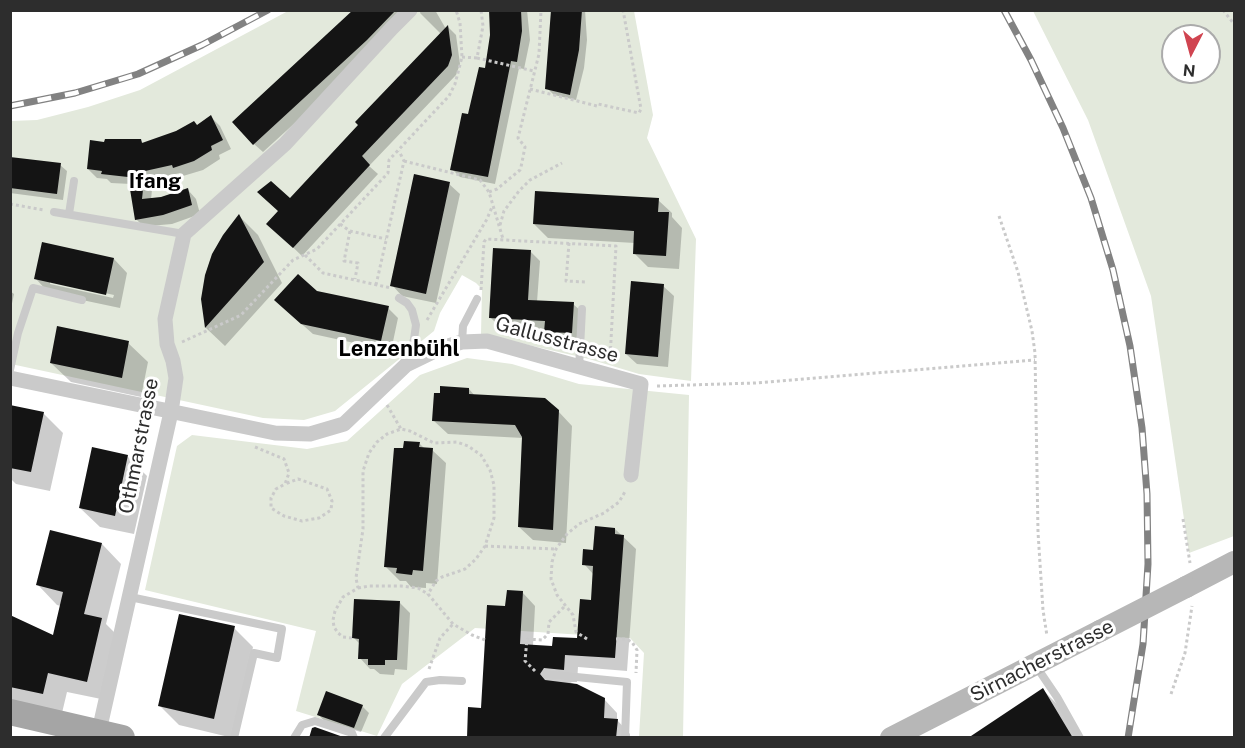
<!DOCTYPE html>
<meta charset="utf-8">
<style>
body{margin:0}
#map{position:relative;width:1245px;height:748px;overflow:hidden;background:#fff;font-family:"Public Sans",sans-serif}
canvas{display:block}
.frame{position:absolute;inset:0;border:12px solid #2d2d2d;pointer-events:none}
.north{position:absolute;left:1161px;top:24px;width:60px;height:60px;box-sizing:border-box;background:#fff;border:2px solid #ababab;border-radius:50%;rotate:186deg;font-size:16px;font-weight:700;line-height:24px;text-align:center;color:#2d2d2d}
.north::after{content:'';display:block;margin:auto;width:21px;height:27px;background:#d04450;clip-path:polygon(50% 0,100% 100%,50% 72%,0 100%)}
</style>
<div id="map">
<canvas width="1245" height="748"></canvas>
<div class="frame"></div>
<div class="north">N</div>
</div>
<script>
const context = document.querySelector('canvas').getContext('2d');
context.lineJoin = 'round';
function paint(path, color) {
  context.fillStyle = color;
  context.fill(path, 'evenodd');
}
function shape(rows) {
  const path = new Path2D();
  for (const r of rows) {
    path.moveTo(r[0], r[1]);
    for (let i = 2; i < r.length; i += 2) path.lineTo(r[i], r[i + 1]);
  }
  return path;
}
function stroke(path, color, width, dash) {
  context.strokeStyle = color;
  context.lineWidth = width;
  context.lineCap = dash ? 'butt' : 'round';
  context.setLineDash(dash || []);
  context.stroke(path);
}
function write(font, color, halo, rows, align = 'center') {
  context.font = font + ' "Public Sans",sans-serif';
  context.lineWidth = 6;
  context.setLineDash([]);
  context.textBaseline = 'middle';
  context.strokeStyle = halo;
  context.fillStyle = color;
  for (const [text, x, y, turn = 0] of rows) {
    context.save();
    context.translate(x, y);
    context.rotate((+turn || 0) * Math.PI / 180);
    context.textAlign = isNaN(turn) ? turn : align;
    if (halo) context.strokeText(text, 0, 0);
    context.fillText(text, 0, 0);
    context.restore();
  }
}
paint(shape([
 [288,11,634,11,653,115,647,138,696,239,691,381,639,374,589,359,481,334,482,289,476,283,462,275,440,313,434,331,335,411,304,420,263,418,11,364,10,121,37,120,88,107,140,90],
 [1033,11,1234,11,1234,536,1189,553,1151,296,1088,120],
 [1173,36,1209,36,1209,72,1173,72],
 [467,358,512,364,579,384,689,395,683,737,639,737,644,653,630,638,475,628,402,684,377,736,296,711,316,631,145,590,177,446,192,435,307,449,347,441,420,375]
]), '#e3e9dc');
paint(shape([
 [355,10,414,10,376,49,263,152,254,144],
 [421,10,435,10,446,29,448,27,456,35,460,64,456,75,369,166,378,174,302,256,277,232,280,212,441,34,420,13],
 [490,10,527,10,530,40,524,69,519,68,495,184,460,177,452,169,486,70,491,35],
 [554,10,585,10,587,40,584,68,576,100,554,95,547,88],
 [211,117,220,126,231,149,219,155,220,159,203,170,183,176,180,173,153,179,151,200,161,199,188,190,196,199,200,214,172,224,149,226,145,228,136,219,131,184,111,183,107,179,97,178,88,169,105,144,140,140,144,144,197,126],
 [10,159,60,165,67,171,63,200,10,193],
 [449,184,460,194,436,303,402,296,392,285],
 [658,200,672,213,672,217,682,228,679,269,648,267,634,253,635,243,548,238,534,224],
 [239,216,258,235,282,283,225,346,206,328,203,299],
 [530,251,540,261,537,302,573,304,583,313,581,342,555,341,546,330,500,327,490,317],
 [114,259,127,273,120,308,49,293,36,279],
 [50,281,114,295,113,298,50,284],
 [663,286,674,296,668,367,637,364,626,354],
 [10,291,14,294,10,313],
 [388,308,398,318,391,351,313,334,287,311],
 [128,343,148,362,141,397,71,382,51,363],
 [469,389,475,396,558,411,572,426,566,543,533,540,519,527,523,438,448,434,434,421],
 [10,406,43,413,63,433,50,491,16,484,10,478],
 [419,443,425,449,432,450,446,463,437,584,426,583,426,588,411,587,406,581,400,581,386,567,404,450],
 [127,456,147,476,134,534,100,527,80,508],
 [615,529,636,549,627,671,578,667,577,682,570,682,604,699,617,713,617,720,630,734,630,738,468,738,482,709,507,608,522,592,535,606,533,646,554,647,579,640,592,602,594,575,584,564],
 [102,544,121,564,106,624,121,639,106,700,67,692,62,713,10,701,10,620,54,638,61,606,57,605,38,585],
 [400,603,410,613,407,670,395,669,394,675,380,674,374,669,370,669,360,658,360,644,354,638],
 [234,628,253,647,233,738,179,725,160,706],
 [1043,690,1057,704,1077,738,971,738],
 [362,706,369,713,361,732,325,722,319,715]
]), '#0003');
paint(shape([
 [353,10,396,10,367,40,253,145,232,122],
 [489,10,521,10,522,31,517,62,511,61,488,177,450,170,462,113,468,114,479,67,485,68,490,35],
 [551,10,582,10,579,50,570,95,545,89],
 [448,25,452,55,448,66,362,156,370,165,293,248,266,224,278,211,257,192,271,181,290,198,358,125,355,122],
 [211,115,223,140,211,146,212,150,194,161,173,168,172,165,145,171,142,199,161,197,188,188,192,205,163,215,135,220,128,177,101,174,102,171,87,169,90,140,104,142,105,139,141,139,142,143,176,131,194,121,197,125],
 [10,157,61,163,57,194,10,188],
 [414,174,450,182,426,294,390,286],
 [535,191,659,198,658,212,669,212,666,256,633,254,634,231,533,224],
 [239,214,264,262,205,328,201,299,205,275,212,254,223,235],
 [42,242,114,258,106,295,34,279],
 [493,248,531,250,528,300,574,302,572,333,544,332,545,321,489,318],
 [298,274,317,291,389,306,381,341,301,324,274,300],
 [631,281,664,284,658,357,625,354],
 [57,326,129,341,122,378,50,363],
 [440,386,469,388,469,394,545,398,559,410,553,530,518,527,522,437,515,425,432,421,434,393,440,393],
 [10,405,44,412,31,472,10,468],
 [404,441,420,442,419,447,433,448,423,571,413,570,412,575,396,573,397,568,384,567,394,448,403,448],
 [92,447,128,455,115,516,79,508],
 [595,526,615,528,615,534,624,535,615,658,565,655,564,670,544,668,540,674,545,680,577,684,605,698,604,718,618,719,616,738,467,738,468,707,481,708,487,605,505,606,507,590,523,591,520,644,552,646,553,637,577,638,580,599,591,600,593,566,582,565,583,549,593,550],
 [50,530,102,543,84,614,102,618,87,682,48,673,43,694,10,687,10,615,53,635,63,592,36,585],
 [354,599,400,601,397,660,385,660,385,665,368,665,368,659,358,659,359,639,352,638],
 [179,614,235,626,214,719,158,706],
 [1043,688,1073,738,968,738],
 [326,691,363,705,354,728,317,715],
 [315,727,346,738,309,738,312,728]
]), '#141414');
stroke(shape([
 [1223,10,1234,24],
 [462,57,477,58,483,26,481,10],
 [477,58,534,71],
 [530,89,597,106,598,104,639,113,641,109,623,10],
 [404,161,480,180,489,192,503,239],
 [489,192,497,189,520,170,521,167,525,147,518,138,539,54,541,10],
 [10,204,44,210],
 [999,216,1018,272,1032,331,1035,353,1038,532,1043,610,1047,636],
 [340,224,350,231,386,239],
 [500,225,504,211,519,191,530,180,562,163],
 [350,231,344,261,358,263,355,279],
 [569,243,566,281,586,282],
 [305,255,323,273,391,288],
 [376,285,404,161,399,151],
 [481,290,484,242,486,239,616,246,610,359],
 [427,320,487,219,492,207],
 [182,342,241,315,293,260,317,249,388,173,389,160,449,96,455,84,462,57,460,23,456,10],
 [657,386,755,383,1035,360],
 [387,405,401,429],
 [255,447,284,459,289,473,285,484,276,489,271,498,271,508,284,516,302,521,319,518,331,510,332,501,327,489,298,479,285,484],
 [1183,519,1190,563],
 [485,546,556,549],
 [358,588,369,586,401,586,418,588,428,594],
 [352,638,343,637,338,633,334,627,333,620,335,611,343,597,358,588,356,578,363,529,363,471,369,453,377,442,387,434,401,429,410,431,434,443,457,442,468,446,481,455,490,470,494,485,494,518,485,546,476,559,465,569,442,577,436,581,428,594,453,624,472,635,485,640],
 [587,639,576,632,573,615,557,595,551,579,552,562,556,549,567,534,579,524,604,513,619,502,626,490],
 [616,639,626,639,632,642,637,650,636,673],
 [429,669,440,638,453,624],
 [535,671,525,661,527,639,542,640,548,634,549,622,565,606],
 [1171,694,1185,653,1192,606]
]), '#cacaca', 3, [3, 3]);
stroke(shape([
 [54,212,184,234],
 [69,214,74,181],
 [399,298,407,303,412,310,416,325,414,339,407,364],
 [462,342,463,326,477,299],
 [579,368,582,309],
 [10,370,18,333,33,288,82,300],
 [130,597,282,629,277,658,254,653,234,738],
 [1036,666,1057,697,1080,738],
 [546,674,627,682,625,738],
 [294,738,302,725,315,721,352,733,354,738],
 [384,738,426,682,440,680,462,681]
]), '#cacaca', 8);
stroke(shape([
 [10,378,251,428,275,433,310,434,344,424,406,365,441,348,462,342,487,341,641,384,631,475],
 [99,731,171,412,176,378,173,361,167,344,165,319,184,234,285,144,392,28,410,10]
]), '#cacaca', 15);
stroke(shape([
 [1186,587,1234,562],
 [891,738,1100,631]
]), '#b7b7b7', 22);
stroke(shape([
 [10,712,122,738]
]), '#a5a5a5', 26);
const rail = shape([
 [1004,10,1031,60,1063,128,1091,198,1113,270,1130,346,1142,428,1147,494,1148,564,1143,644,1128,738],
 [10,106,75,93,138,74,202,45,268,10]
]);
stroke(rail, '#828282', 7);
stroke(rail, '#fff', 4.5, [14]);
stroke(shape([
 [1100,631,1186,587]
]), '#b7b7b7', 22);
write('20px', '#2d2d2d', '#fff', [
 ["Gallusstrasse",557,340,15],
 ["Othmarstrasse",139,446,-79],
 ["Sirnacherstrasse",1042,661,-27]
]);
write('bold 21px', '#000', '#fff', [
 ["Ifang",155,182]
]);
write('bold 22px', '#000', '#fff', [
 ["Lenzenbühl",399,349]
]);
</script>
